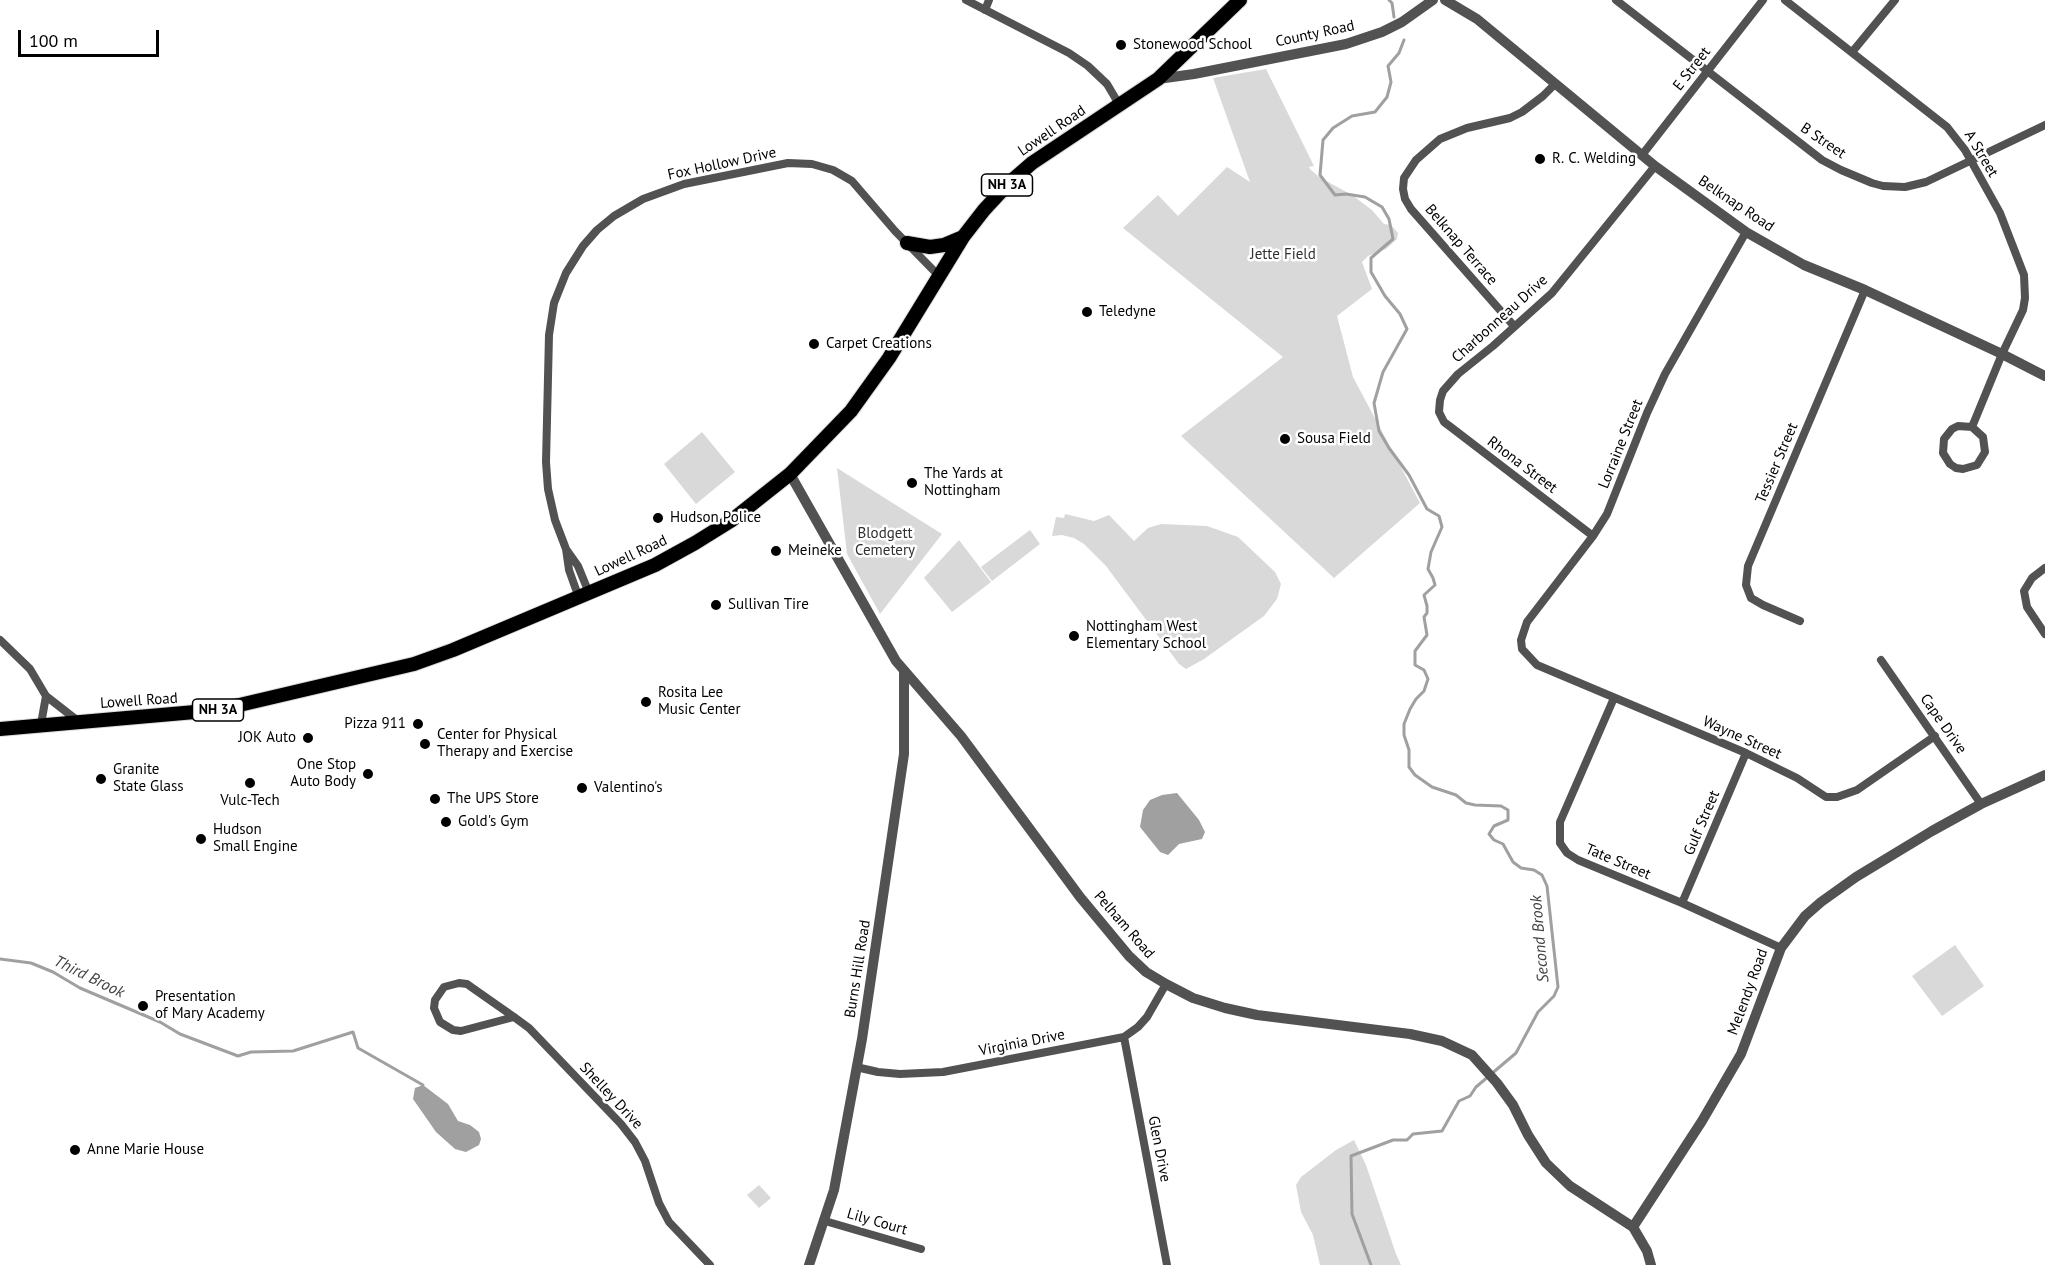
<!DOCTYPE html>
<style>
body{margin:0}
#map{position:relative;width:2045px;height:1265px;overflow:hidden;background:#fff;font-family:"PT Sans",sans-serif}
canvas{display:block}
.scale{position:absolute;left:18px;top:30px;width:141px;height:27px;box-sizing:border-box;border:3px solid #000;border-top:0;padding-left:8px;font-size:18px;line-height:21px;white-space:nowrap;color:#000;-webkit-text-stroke:4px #fff;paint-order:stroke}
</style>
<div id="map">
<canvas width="2045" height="1265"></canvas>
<div class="scale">100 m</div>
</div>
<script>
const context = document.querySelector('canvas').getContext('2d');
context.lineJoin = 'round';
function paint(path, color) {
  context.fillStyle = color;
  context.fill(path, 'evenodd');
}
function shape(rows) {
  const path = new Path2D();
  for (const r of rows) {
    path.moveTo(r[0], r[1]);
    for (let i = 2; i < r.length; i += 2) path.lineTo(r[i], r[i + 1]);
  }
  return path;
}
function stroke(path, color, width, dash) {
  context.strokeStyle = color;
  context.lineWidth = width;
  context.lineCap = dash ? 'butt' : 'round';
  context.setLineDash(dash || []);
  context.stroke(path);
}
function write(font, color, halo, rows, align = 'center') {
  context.font = font + ' "PT Sans",sans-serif';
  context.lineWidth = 5;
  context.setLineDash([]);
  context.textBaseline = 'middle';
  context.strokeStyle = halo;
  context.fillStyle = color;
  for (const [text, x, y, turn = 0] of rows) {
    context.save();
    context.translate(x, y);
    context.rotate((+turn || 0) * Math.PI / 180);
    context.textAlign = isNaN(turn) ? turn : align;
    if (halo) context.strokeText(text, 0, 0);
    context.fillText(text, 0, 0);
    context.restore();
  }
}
paint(shape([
 [1266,69,1314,166,1309,167,1310,169,1319,177,1352,195,1372,210,1384,224,1391,225,1398,233,1397,239,1386,249,1368,256,1362,262,1372,289,1337,316,1353,377,1420,503,1334,578,1181,436,1283,357,1123,228,1158,195,1178,216,1227,167,1250,182,1213,78],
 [702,432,735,472,696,504,664,464],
 [837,468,942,534,880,614,847,554],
 [1065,514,1094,521,1109,515,1134,541,1148,528,1161,524,1207,526,1238,537,1275,572,1281,584,1277,599,1264,616,1204,659,1186,669,1179,664,1106,566,1084,544,1074,538,1062,535,1052,536,1056,517,1064,518],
 [1030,530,1040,544,992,581,981,567],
 [959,540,991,582,952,612,924,578],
 [1955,945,1984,986,1942,1016,1912,976],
 [1354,1140,1366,1165,1396,1254,1401,1265,1320,1265,1313,1235,1301,1212,1296,1185,1301,1177,1336,1150],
 [759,1185,771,1198,759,1208,747,1195]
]), '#d9d9d9');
paint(shape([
 [1177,793,1199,820,1205,832,1202,839,1179,844,1168,855,1160,852,1140,827,1143,810,1150,800,1162,795],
 [423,1085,448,1104,458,1121,470,1125,479,1132,481,1139,479,1145,466,1152,455,1149,436,1132,413,1099,415,1088]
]), '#a0a0a0');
stroke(shape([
 [1389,0,1392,3,1394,17],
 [0,959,31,963,53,972,80,988,160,1022,180,1034,238,1056,251,1052,293,1051,353,1032,358,1048,423,1085],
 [1371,1265,1352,1214,1351,1156,1393,1140,1407,1140,1413,1134,1442,1131,1459,1101,1470,1096,1476,1087,1516,1053,1538,1012,1554,996,1558,987,1547,886,1542,875,1534,870,1521,868,1513,862,1503,844,1494,840,1489,834,1494,826,1508,820,1508,810,1501,806,1475,805,1466,803,1456,795,1432,787,1415,775,1409,767,1409,750,1404,735,1404,724,1410,709,1416,699,1424,691,1428,679,1424,670,1415,665,1415,651,1427,635,1424,617,1427,613,1427,606,1424,595,1435,585,1433,578,1428,569,1431,552,1442,527,1439,516,1427,509,1409,475,1389,448,1379,431,1374,403,1383,372,1407,329,1400,314,1385,296,1371,272,1371,258,1393,239,1389,219,1382,207,1365,197,1346,194,1335,195,1320,175,1323,140,1333,128,1352,116,1375,112,1387,97,1391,82,1388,66,1399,53,1404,40]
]), '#a0a0a0', 3);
const primary = shape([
 [907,243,930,247,944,245,963,237],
 [0,729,218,710,414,664,453,650,655,565,695,543,732,520,790,474,851,411,889,358,963,237,984,210,1009,183,1032,163,1158,79,1240,0]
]);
stroke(primary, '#dbdbdb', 16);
stroke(shape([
 [966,0,1069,53,1088,66,1107,84,1120,106],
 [1616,0,1822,160,1841,170,1872,183,1883,186,1905,187,1926,182,2045,125],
 [1785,0,1947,127,1965,150,2000,213,2024,275,2025,298,2023,310,2002,354,1972,427,1958,426,1952,429,1944,439,1943,453,1950,464,1956,468,1963,469,1977,465,1985,452,1983,437,1972,427],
 [985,10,989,0],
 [1853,51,1895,0],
 [1642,155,1763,0],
 [1746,232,1665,374,1647,413,1607,514,1593,536,1527,622,1521,640,1522,649,1537,665,1746,753,1797,778,1826,797,1837,797,1857,790,1935,736],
 [1514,326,1411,209,1405,199,1403,189,1404,178,1416,160,1440,139,1467,128,1510,118,1522,112,1543,96,1555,84],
 [1593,536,1452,428,1444,422,1439,412,1440,400,1443,391,1458,374,1493,346,1552,293,1655,166],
 [566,549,578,566,589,593],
 [2045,568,2032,578,2024,591,2027,607,2045,634],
 [579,598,569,570,566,549,555,520,548,489,546,462,549,335,554,303,566,273,583,246,597,230,614,216,643,199,684,184,788,163,812,164,833,170,852,181,895,231,938,275],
 [1800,621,1763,605,1751,598,1746,585,1748,566,1865,290],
 [0,640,30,669,46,696,78,721],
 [1881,660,1981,804],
 [1614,698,1560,822,1560,843,1567,853,1578,860,1682,903,1781,948],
 [41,724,46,696],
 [1682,903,1746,753],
 [514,1017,461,1031,453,1030,440,1022,434,1008,435,1000,444,987,459,983,467,984,474,989,514,1017,529,1028,621,1124,635,1142,645,1161,659,1203,669,1222,710,1265],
 [1124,1037,1167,1265],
 [856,1067,878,1072,900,1074,943,1072,1124,1037,1138,1027,1147,1017,1166,984],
 [825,1221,921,1249]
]), '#525252', 8);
stroke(shape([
 [1445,0,1477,19,1655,166,1746,232,1804,265,1865,290,2002,354,2045,376],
 [1158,79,1194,74,1346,44,1382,32,1402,22,1433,0],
 [790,474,896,661,961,736,1080,897,1129,956,1146,972,1166,984,1193,998,1225,1008,1257,1015,1410,1034,1442,1041,1472,1055,1497,1083,1513,1105,1528,1135,1546,1163,1570,1186,1633,1227,1647,1251,1651,1265],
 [1633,1227,1702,1121,1741,1054,1781,948,1805,916,1821,902,1856,877,1932,831,1981,804,2045,775],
 [809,1265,834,1190,862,1039,904,754,904,672]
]), '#525252', 10);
stroke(primary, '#000', 14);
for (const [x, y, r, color] of [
 [1121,45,6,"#000"],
 [1540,159,6,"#000"],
 [1087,312,6,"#000"],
 [814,344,6,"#000"],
 [1285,439,6,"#000"],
 [912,483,6,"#000"],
 [658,518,6,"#000"],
 [776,551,6,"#000"],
 [716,605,6,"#000"],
 [1074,636,6,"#000"],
 [646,702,6,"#000"],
 [418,724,6,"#000"],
 [308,738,6,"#000"],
 [425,744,6,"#000"],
 [368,774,6,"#000"],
 [101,779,6,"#000"],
 [250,783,6,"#000"],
 [582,788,6,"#000"],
 [435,799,6,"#000"],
 [446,822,6,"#000"],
 [201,839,6,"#000"],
 [143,1006,6,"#000"],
 [75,1150,6,"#000"]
]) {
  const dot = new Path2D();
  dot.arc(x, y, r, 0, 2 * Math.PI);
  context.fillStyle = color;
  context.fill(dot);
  stroke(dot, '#fff', 2);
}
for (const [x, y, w] of [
 [1007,185,51],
 [218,710,51]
]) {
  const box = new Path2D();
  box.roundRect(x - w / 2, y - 11, w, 22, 4.5);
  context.fillStyle = '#fff';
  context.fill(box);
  stroke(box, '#000', 1.5);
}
write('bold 14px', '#000', null, [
 ["NH 3A",1007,185],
 ["NH 3A",218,710]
]);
write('15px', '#000', '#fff', [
 ["County Road",1315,34,-12],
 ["E Street",1692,69,-52],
 ["Lowell Road",1052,131,-34],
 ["B Street",1823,141,34],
 ["A Street",1981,154,59],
 ["Fox Hollow Drive",722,164,-12],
 ["Belknap Road",1736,204,34],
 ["Belknap Terrace",1461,245,49],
 ["Charbonneau Drive",1500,319,-42],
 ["Lorraine Street",1621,444,-68],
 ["Tessier Street",1777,463,-67],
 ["Rhona Street",1522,465,37],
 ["Lowell Road",631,556,-25],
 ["Lowell Road",139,701,-4],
 ["Cape Drive",1943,724,55],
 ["Wayne Street",1742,738,24],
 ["Gulf Street",1702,823,-67],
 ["Tate Street",1618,862,23],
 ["Pelham Road",1124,925,49],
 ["Burns Hill Road",858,969,-81],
 ["Melendy Road",1748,992,-70],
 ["Virginia Drive",1022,1043,-11],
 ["Shelley Drive",611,1096,47],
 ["Glen Drive",1159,1149,79],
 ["Lily Court",877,1222,16]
]);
write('15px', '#000', '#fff', [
 ["Stonewood School",1133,45],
 ["R. C. Welding",1552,159],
 ["Teledyne",1099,312],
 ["Carpet Creations",826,344],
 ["Sousa Field",1297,439],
 ["The Yards at",924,474],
 ["Nottingham",924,491],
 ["Hudson Police",670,518],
 ["Meineke",788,551],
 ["Sullivan Tire",728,605],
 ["Nottingham West",1086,627],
 ["Elementary School",1086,644],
 ["Rosita Lee",658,693],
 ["Music Center",658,710],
 ["Pizza 911",406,724,"right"],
 ["Center for Physical",437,735],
 ["Therapy and Exercise",437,752],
 ["JOK Auto",296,738,"right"],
 ["One Stop",356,765,"right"],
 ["Auto Body",356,782,"right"],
 ["Granite",113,770],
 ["State Glass",113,787],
 ["Valentino's",594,788],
 ["The UPS Store",447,799],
 ["Vulc-Tech",250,801,"center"],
 ["Gold's Gym",458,822],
 ["Hudson",213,830],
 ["Small Engine",213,847],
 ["Presentation",155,997],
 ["of Mary Academy",155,1014],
 ["Anne Marie House",87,1150]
], 'left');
write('15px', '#303030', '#fff', [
 ["Jette Field",1283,255],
 ["Blodgett",885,534],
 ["Cemetery",885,551]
]);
write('italic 16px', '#414141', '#fff', [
 ["Second Brook",1540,939,-95],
 ["Third Brook",89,977,26]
]);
</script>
